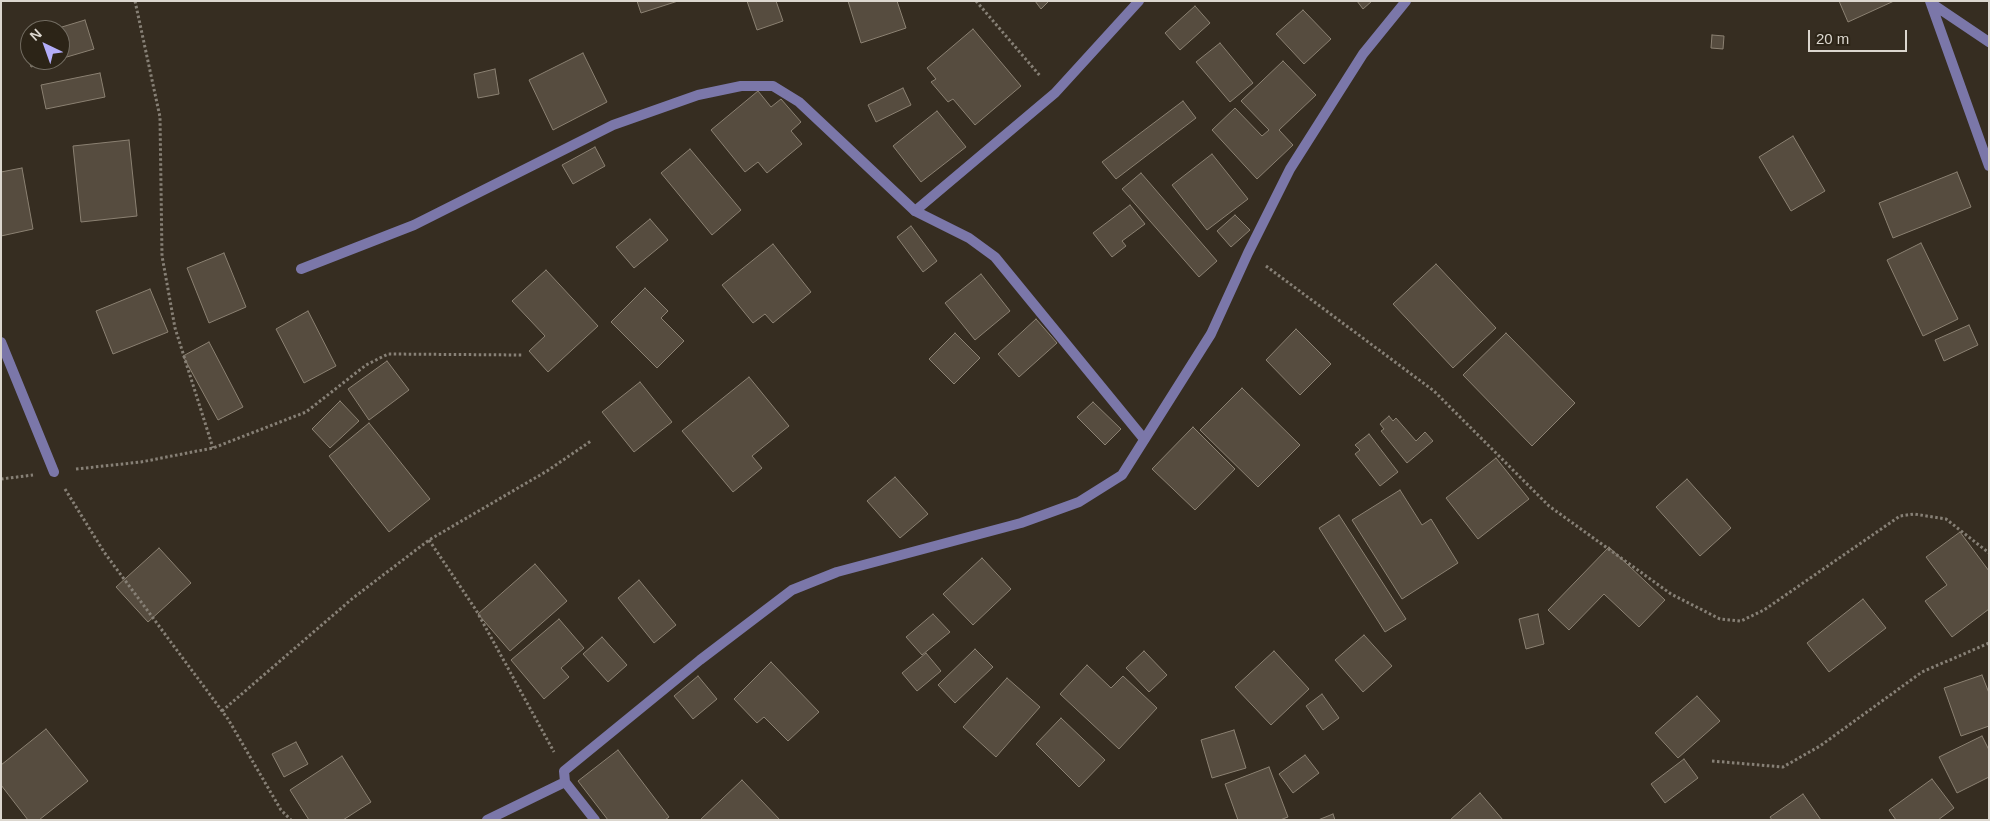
<!DOCTYPE html>
<style>
body{margin:0}
#map{position:relative;width:1990px;height:821px;overflow:hidden;background:#362d21;font-family:Helvetica,sans-serif}
canvas{display:block}
.frame{position:absolute;inset:0;border:2px solid #dcd7cf;pointer-events:none}
.north{position:absolute;left:20px;top:20px;width:50px;height:50px;box-sizing:border-box;background:#2c2417;border:1px solid #726c61;border-radius:50%;rotate:318deg;font-size:14px;font-weight:700;line-height:20px;text-align:center;color:#dcd7cf}
.north::after{content:'';display:block;margin:auto;width:18px;height:22px;background:#b3adf9;clip-path:polygon(50% 0,100% 100%,50% 72%,0 100%)}
.scale{position:absolute;left:1808px;top:30px;width:99px;height:22px;box-sizing:border-box;border:2px solid #dcd7cf;border-top:0;padding-left:6px;font-size:15px;line-height:18px;white-space:nowrap;color:#dcd7cf;-webkit-text-stroke:4px #2c2417;paint-order:stroke}
</style>
<div id="map">
<canvas width="1990" height="821"></canvas>
<div class="frame"></div>
<div class="north">N</div>
<div class="scale">20 m</div>
</div>
<script>
const context = document.querySelector('canvas').getContext('2d');
context.lineJoin = 'round';
function paint(path, color) {
  context.fillStyle = color;
  context.fill(path, 'evenodd');
}
function shape(rows) {
  const path = new Path2D();
  for (const r of rows) {
    path.moveTo(r[0], r[1]);
    for (let i = 2; i < r.length; i += 2) path.lineTo(r[i], r[i + 1]);
  }
  return path;
}
function stroke(path, color, width, dash) {
  context.strokeStyle = color;
  context.lineWidth = width;
  context.lineCap = dash ? 'butt' : 'round';
  context.setLineDash(dash || []);
  context.stroke(path);
}
const building = shape([
 [637,1,678,1,641,13,637,1],
 [747,1,776,1,783,21,757,30,747,1],
 [848,1,897,1,906,28,861,43,848,1],
 [1035,1,1049,1,1041,9,1035,1],
 [1357,1,1372,1,1363,9,1357,1],
 [1839,1,1894,1,1848,22,1839,1],
 [1195,6,1210,23,1180,50,1165,33,1195,6],
 [1303,10,1331,39,1304,64,1276,34,1303,10],
 [85,20,94,49,60,59,60,30,52,30,85,20],
 [973,29,1021,86,975,125,953,99,948,102,931,82,936,79,927,68,973,29],
 [1712,35,1724,36,1723,49,1711,48,1712,35],
 [30,37,30,60,56,60,31,67,23,39,30,37],
 [1220,43,1253,83,1230,102,1196,62,1220,43],
 [583,53,607,102,553,130,529,80,583,53],
 [1283,61,1316,95,1279,130,1293,145,1257,179,1212,130,1235,108,1262,136,1269,130,1241,101,1283,61],
 [495,69,499,94,478,98,474,74,495,69],
 [100,73,105,97,46,109,41,85,100,73],
 [903,88,911,105,876,122,868,105,903,88],
 [758,91,771,107,781,99,801,122,791,131,802,144,767,173,758,162,745,172,711,130,758,91],
 [1183,101,1196,118,1116,179,1102,162,1183,101],
 [937,111,966,147,921,182,893,146,937,111],
 [1793,136,1825,191,1791,211,1759,157,1793,136],
 [129,140,137,216,81,222,73,146,129,140],
 [595,147,605,166,573,184,562,165,595,147],
 [690,149,741,210,712,235,661,173,690,149],
 [1212,154,1248,199,1207,230,1172,185,1212,154],
 [22,168,33,229,1,236,1,172,22,168],
 [1957,172,1971,207,1893,238,1879,203,1957,172],
 [1141,173,1217,261,1199,277,1122,189,1141,173],
 [1130,205,1145,224,1122,241,1126,246,1112,257,1093,233,1130,205],
 [1235,215,1250,230,1231,247,1217,231,1235,215],
 [650,219,668,240,634,268,616,247,650,219],
 [911,226,937,261,923,272,897,237,911,226],
 [1921,243,1958,319,1923,336,1887,260,1921,243],
 [773,244,811,292,773,323,765,314,753,323,722,285,773,244],
 [224,253,246,307,209,323,187,268,224,253],
 [1436,264,1496,328,1453,368,1393,304,1436,264],
 [546,270,598,326,548,372,529,351,545,336,512,301,546,270],
 [981,274,1010,311,975,340,945,303,981,274],
 [645,288,668,311,661,318,684,341,657,368,611,322,645,288],
 [150,289,168,332,113,354,96,311,150,289],
 [308,311,336,366,304,383,276,329,308,311],
 [1036,319,1057,343,1019,377,998,354,1036,319],
 [1969,325,1978,345,1944,361,1935,340,1969,325],
 [1296,329,1331,364,1300,395,1266,360,1296,329],
 [955,333,980,358,954,384,929,359,955,333],
 [1506,333,1575,403,1532,446,1463,375,1506,333],
 [209,342,243,407,218,420,183,356,209,342],
 [387,361,409,390,369,420,348,389,387,361],
 [749,377,789,426,752,456,762,468,733,492,682,431,749,377],
 [640,382,672,422,634,452,602,412,640,382],
 [1242,388,1300,445,1258,487,1200,430,1242,388],
 [340,401,359,421,330,448,312,429,340,401],
 [1093,402,1121,429,1105,445,1077,417,1093,402],
 [1389,416,1393,421,1396,418,1416,441,1425,432,1433,441,1407,463,1381,431,1384,429,1380,424,1389,416],
 [369,423,430,499,389,532,329,456,369,423],
 [1193,427,1235,469,1195,510,1152,469,1193,427],
 [1369,434,1398,472,1380,486,1355,454,1360,450,1355,445,1369,434],
 [1496,458,1529,499,1478,539,1446,498,1496,458],
 [895,477,928,514,900,538,867,501,895,477],
 [1687,479,1731,528,1700,556,1656,507,1687,479],
 [1400,490,1422,525,1431,519,1458,563,1402,599,1352,520,1400,490],
 [1339,515,1406,619,1385,632,1319,528,1339,515],
 [1960,532,1989,571,1989,609,1952,637,1925,601,1947,585,1926,557,1960,532],
 [1609,547,1665,600,1639,627,1604,594,1569,630,1548,610,1609,547],
 [159,548,191,583,148,622,116,587,159,548],
 [982,558,1011,589,973,625,943,594,982,558],
 [535,564,567,601,510,651,478,614,535,564],
 [639,580,676,625,654,643,618,598,639,580],
 [1863,599,1886,628,1829,672,1807,643,1863,599],
 [933,614,950,632,922,655,906,637,933,614],
 [1538,614,1544,644,1526,649,1519,619,1538,614],
 [559,619,584,648,561,668,569,677,544,699,511,660,559,619],
 [1364,635,1392,666,1363,692,1335,660,1364,635],
 [602,637,627,665,608,682,583,654,602,637],
 [975,649,993,667,955,703,938,685,975,649],
 [1144,651,1167,675,1149,692,1126,668,1144,651],
 [1274,651,1309,689,1271,725,1235,687,1274,651],
 [926,653,941,671,917,691,902,673,926,653],
 [771,662,819,712,788,741,764,717,757,723,734,699,771,662],
 [1087,665,1111,688,1123,676,1157,708,1119,749,1060,694,1087,665],
 [1982,675,1989,693,1989,726,1961,736,1944,688,1982,675],
 [698,676,717,699,693,719,674,696,698,676],
 [1007,678,1040,707,996,757,963,727,1007,678],
 [1322,694,1339,718,1323,730,1306,706,1322,694],
 [1697,696,1720,721,1678,758,1655,733,1697,696],
 [1061,718,1105,760,1079,787,1036,744,1061,718],
 [46,729,88,781,39,820,28,820,1,785,1,765,46,729],
 [1234,730,1246,768,1212,778,1201,740,1234,730],
 [1982,736,1989,750,1989,777,1957,793,1939,757,1982,736],
 [296,742,308,764,284,777,272,754,296,742],
 [618,750,669,817,665,820,608,820,578,781,618,750],
 [1305,755,1319,773,1293,793,1279,774,1305,755],
 [342,756,371,802,343,820,309,820,290,790,342,756],
 [1684,759,1698,778,1665,803,1651,784,1684,759],
 [1269,767,1288,817,1280,820,1238,820,1225,784,1269,767],
 [1932,779,1954,808,1938,820,1896,820,1889,810,1932,779],
 [742,780,780,820,700,820,742,780],
 [1480,793,1503,820,1450,820,1480,793],
 [1803,794,1821,820,1772,820,1770,817,1803,794],
 [1333,814,1335,820,1318,820,1333,814]
]);
paint(building, '#564c3f');
stroke(building, '#8b8172', 1);
stroke(shape([
 [135,1,160,117,162,256,175,328,213,448],
 [976,1,1041,77],
 [1266,266,1434,391,1549,506,1671,594,1720,619,1741,621,1764,610,1900,516,1914,514,1946,519,1989,553],
 [76,469,141,462,213,448,306,412,366,365,388,354,522,355],
 [1,479,33,475],
 [65,489,104,552,228,719,281,810,291,820],
 [429,540,476,610,554,752],
 [222,711,353,598,429,540,547,471,591,441],
 [1712,761,1783,767,1820,746,1922,672,1989,643]
]), '#878076', 3, [2.5, 2.5]);
stroke(shape([
 [915,211,1055,93,1139,1]
]), '#7b77a9', 10);
stroke(shape([
 [1930,1,1989,166],
 [1931,3,1989,42],
 [301,269,414,225,613,125,698,95,741,86,773,86,799,102,915,211,969,238,995,257,1144,439],
 [1,342,54,472],
 [565,782,595,820],
 [487,820,565,782,564,771,700,660,792,590,837,572,1021,523,1079,502,1122,475,1211,334,1248,253,1290,169,1363,54,1406,1]
]), '#7b77a9', 10);
</script>
